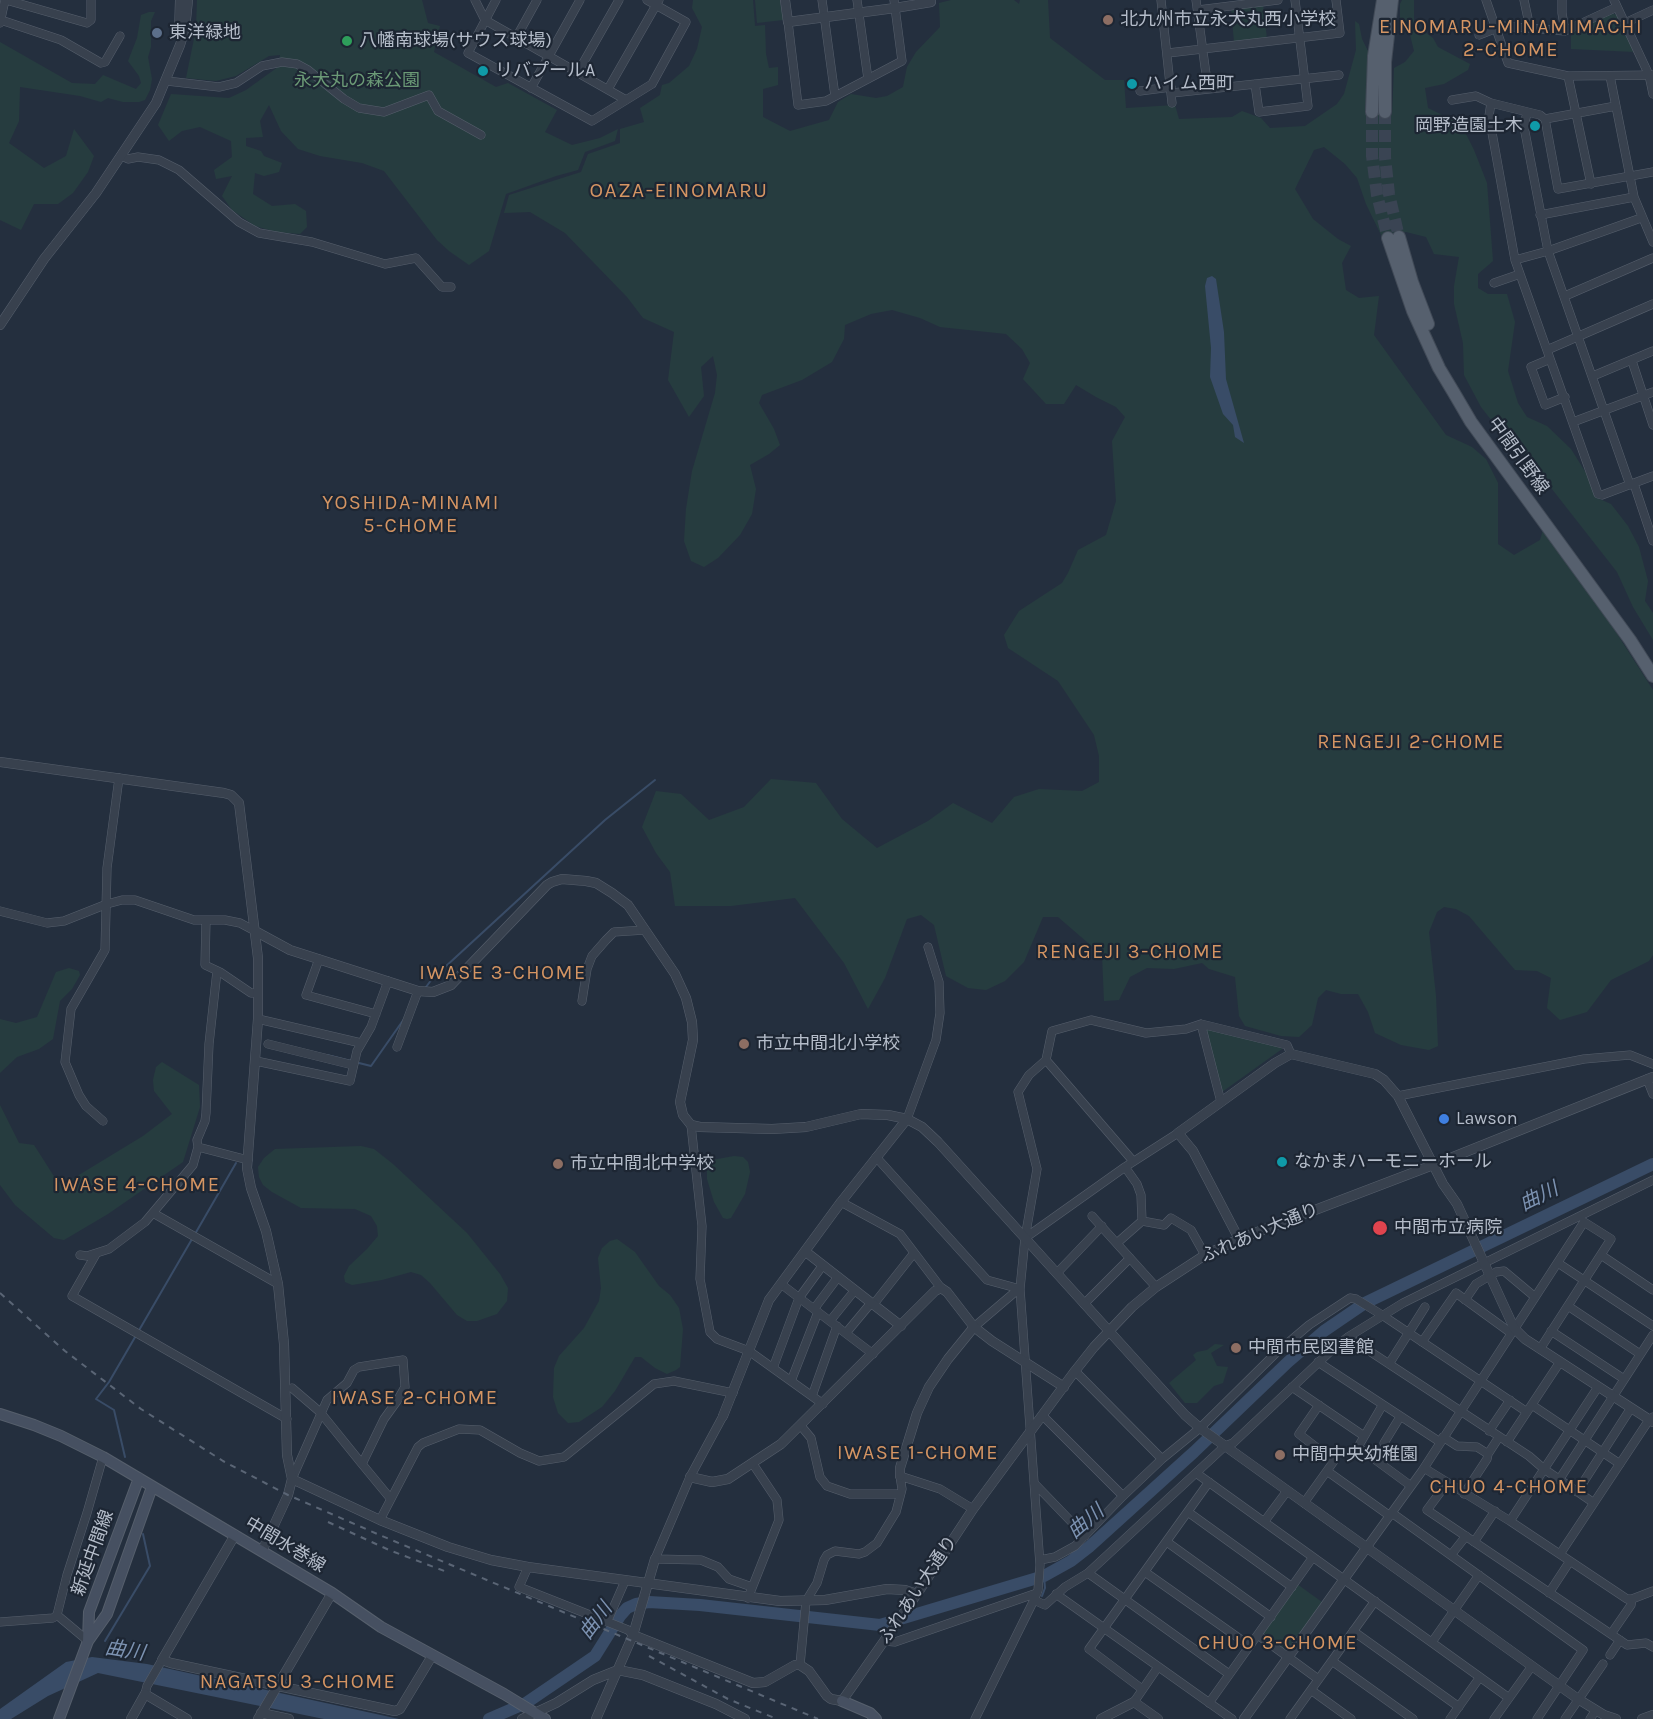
<!DOCTYPE html>
<meta charset="utf-8">
<style>
body{margin:0}
canvas{display:block;background:#242f3e}
</style>
<canvas width="1653" height="1719"></canvas>
<script>
const context = document.querySelector('canvas').getContext('2d');
context.lineJoin = 'round';
function paint(path, color) {
  context.fillStyle = color;
  context.fill(path, 'evenodd');
}
function shape(rows) {
  const path = new Path2D();
  for (const r of rows) {
    path.moveTo(r[0], r[1]);
    for (let i = 2; i < r.length; i += 2) path.lineTo(r[i], r[i + 1]);
  }
  return path;
}
function stroke(path, color, width, dash) {
  context.strokeStyle = color;
  context.lineWidth = width;
  context.lineCap = dash ? 'butt' : 'round';
  context.setLineDash(dash || []);
  context.stroke(path);
}
function write(font, color, halo, rows, align = 'center') {
  context.font = font + ' Karla,"Noto Sans JP",sans-serif';
  context.lineWidth = 4.5;
  context.setLineDash([]);
  context.textBaseline = 'middle';
  context.strokeStyle = halo;
  context.fillStyle = color;
  for (const [text, x, y, turn = 0] of rows) {
    context.save();
    context.translate(x, y);
    context.rotate((+turn || 0) * Math.PI / 180);
    context.textAlign = isNaN(turn) ? turn : align;
    if (halo) context.strokeText(text, 0, 0);
    context.fillText(text, 0, 0);
    context.restore();
  }
}
paint(shape([
 [197,0,422,0,428,23,440,26,434,52,496,87,508,83,557,110,545,132,572,145,600,138,618,129,615,141,585,152,578,170,556,176,506,194,489,251,469,265,449,251,437,240,384,171,362,163,320,156,298,149,281,131,269,105,260,121,263,137,246,138,246,146,261,151,264,156,282,163,279,172,264,176,255,173,253,194,272,206,295,204,306,211,307,227,300,234,276,232,255,226,232,210,222,196,232,176,216,179,214,170,232,157,231,141,200,127,182,131,169,141,158,125,171,94,229,98,246,90,278,67,280,55,269,56,236,76,216,81,186,78,196,29],
 [693,0,753,0,755,26,765,25,766,54,769,68,778,67,778,85,763,89,763,117,790,131,829,120,838,102,851,94,876,98,887,96,903,87,907,67,916,52,940,27,939,3,951,0,1014,0,1019,4,1020,0,1048,0,1050,38,1105,80,1124,80,1126,108,1175,105,1179,119,1232,117,1242,111,1261,118,1270,128,1305,126,1337,104,1344,94,1356,50,1355,21,1359,24,1362,39,1369,53,1365,113,1392,115,1394,68,1405,62,1414,51,1410,35,1405,30,1405,23,1400,20,1400,4,1402,0,1414,0,1414,24,1433,38,1438,47,1470,64,1468,70,1444,84,1425,88,1428,108,1461,124,1474,150,1487,183,1493,261,1478,274,1478,288,1488,294,1507,294,1515,322,1508,371,1518,403,1527,417,1547,426,1571,449,1586,473,1595,497,1611,504,1628,526,1639,547,1648,581,1645,601,1653,613,1653,640,1633,607,1617,572,1530,461,1506,439,1481,407,1464,375,1463,343,1454,304,1454,286,1459,257,1434,254,1426,237,1406,232,1382,237,1366,204,1357,178,1345,164,1324,147,1314,150,1295,189,1313,219,1338,239,1351,246,1342,263,1346,290,1359,298,1379,296,1374,335,1446,435,1472,447,1486,459,1498,483,1498,544,1514,555,1540,540,1543,530,1614,629,1653,690,1653,955,1649,961,1611,980,1587,1012,1560,1020,1547,1008,1551,978,1537,971,1515,970,1469,916,1456,909,1444,907,1437,912,1429,932,1436,996,1438,1046,1429,1050,1401,1045,1375,1033,1368,1012,1358,994,1341,994,1326,990,1318,998,1312,1025,1299,1037,1281,1036,1245,1026,1239,1016,1235,977,1209,969,1202,963,1174,969,1147,968,1130,977,1119,1000,1104,1001,1102,955,1058,917,1043,917,1024,962,1005,981,986,990,968,988,946,976,934,925,921,915,907,919,885,978,868,1009,844,963,795,898,731,906,675,906,670,872,656,853,642,827,656,791,681,794,709,820,744,807,771,779,816,783,842,819,877,848,928,821,953,803,992,823,1014,797,1039,789,1082,791,1099,782,1099,756,1094,735,1058,681,1008,648,1004,635,1019,611,1062,583,1068,573,1078,550,1106,535,1116,501,1112,441,1125,417,1116,407,1096,397,1076,385,1064,404,1046,404,1023,379,1030,363,1022,349,1006,334,940,327,920,318,892,310,871,314,845,325,844,339,832,362,802,380,762,395,759,403,774,429,780,445,769,454,750,465,756,489,752,514,740,535,718,558,704,567,691,561,684,541,686,509,692,471,715,393,717,375,713,356,701,367,704,396,689,417,668,380,674,332,643,318,627,297,565,233,530,212,504,213,509,195,581,172,588,154,620,143,620,129,644,122,640,108,660,95,662,85,669,83,689,66,697,49,702,27,692,8],
 [755,0,780,0,783,20,757,23],
 [1263,4,1267,39,1234,42,1231,8],
 [149,12,155,12,151,21,151,47,148,57,152,79,150,90,145,100,139,102,123,102,108,98,101,102,80,96,20,87,19,121,9,143,44,168,66,156,74,129,94,156,88,172,73,193,58,204,34,204,21,230,0,220,0,42,72,83,95,84,103,75,136,89,141,83,139,76,128,61,137,38,141,15],
 [1611,13,1617,15,1635,52,1571,49,1571,32],
 [69,968,79,971,80,975,72,989,60,1001,53,1039,39,1049,17,1057,0,1073,0,1019,16,1023,37,1017,56,972],
 [1206,1028,1281,1046,1282,1049,1222,1092],
 [162,1062,199,1085,200,1107,183,1162,108,1214,64,1240,54,1238,15,1205,0,1185,0,1105,19,1143,34,1145,57,1181,69,1181,143,1136,172,1114,154,1091,153,1080,156,1067],
 [361,1146,374,1149,393,1164,467,1233,500,1274,508,1288,507,1301,497,1314,477,1321,467,1321,457,1315,430,1283,421,1275,411,1272,382,1280,352,1285,345,1282,344,1276,349,1266,367,1249,378,1236,377,1226,371,1216,355,1209,301,1208,272,1192,263,1185,259,1177,258,1167,264,1158,275,1149],
 [734,1156,743,1157,748,1162,750,1172,745,1194,731,1218,727,1219,723,1218,714,1202,707,1179,707,1168,712,1160],
 [617,1239,635,1252,659,1286,670,1295,679,1308,683,1329,680,1367,676,1370,667,1374,655,1368,641,1357,635,1357,615,1391,602,1407,579,1422,568,1423,558,1413,553,1397,554,1368,559,1356,584,1328,599,1301,601,1288,598,1258,602,1248,610,1241],
 [1215,1344,1224,1345,1211,1353,1217,1366,1228,1367,1223,1383,1214,1386,1197,1403,1185,1403,1169,1383,1196,1360,1193,1355,1197,1352,1207,1350],
 [1297,1584,1322,1602,1286,1653,1263,1636,1262,1633]
]), '#263c3f');
paint(shape([
 [1212,276,1216,279,1224,332,1226,379,1244,443,1235,437,1233,425,1223,414,1210,377,1211,348,1205,286,1207,278],
 [92,1657,147,1664,399,1719,324,1719,98,1673,48,1696,11,1719,0,1719,0,1709,66,1662]
]), '#394c67');
stroke(shape([
 [426,987,432,979,605,820,655,780],
 [327,1055,371,1066,404,1019],
 [195,1234,236,1163],
 [125,1457,114,1410,96,1399,109,1382,192,1239],
 [1042,1596,1045,1588,1044,1576],
 [105,1641,150,1566,143,1534]
]), '#394c67', 2);
stroke(shape([
 [489,1719,526,1703,595,1656,620,1616,627,1608,636,1604,649,1602,700,1605,880,1625,1044,1576,1071,1561,1089,1547,1194,1452,1288,1362,1324,1331,1365,1303,1653,1164]
]), '#394c67', 12);
stroke(shape([
 [1372,112,1372,156,1377,195,1388,238],
 [1385,112,1385,157,1389,194,1399,237]
]), '#3a4453', 12, [12, 6]);
const minor = shape([
 [6,0,87,23,91,20,91,0],
 [475,0,485,20,626,100],
 [496,0,468,53,592,121,652,84,686,22,647,0],
 [822,0,835,96],
 [857,0,868,79],
 [1161,0,1172,103],
 [1196,0,1208,89],
 [1486,0,1508,63,1568,76,1653,75],
 [1524,0,1530,28],
 [1562,0,1562,13,1565,31],
 [1614,0,1649,75,1653,94],
 [1198,10,1278,0],
 [1,20,61,40,101,63,105,62,120,36],
 [788,22,798,105,826,101,902,61,894,0],
 [0,23,5,0],
 [1625,23,1653,10],
 [1479,35,1502,26,1565,31,1617,7],
 [516,38,537,0],
 [1168,53,1340,33,1336,0],
 [578,72,619,0],
 [1568,76,1591,184],
 [1610,76,1634,197,1653,242],
 [167,81,219,87,236,83,262,66,282,62,297,64,308,70,344,99,359,108,384,112,429,95,438,111,481,135],
 [1255,84,1259,112,1308,106,1295,0],
 [531,88,580,0],
 [608,89,659,0],
 [1140,91,1171,87],
 [1172,93,1339,75],
 [1452,100,1476,96,1491,103,1540,115,1545,119,1616,106],
 [1491,103,1489,116,1515,260,1598,494,1602,495,1653,476],
 [1527,112,1524,127,1548,251,1630,485],
 [1545,119,1558,189,1653,172],
 [122,156,128,159,138,157,159,160,179,170,239,222,259,233,312,242,385,264,416,258,442,287,451,287],
 [1540,215,1634,197],
 [1515,260,1548,251,1641,218],
 [1494,283,1520,274],
 [1565,296,1653,258],
 [1547,350,1653,304],
 [1550,359,1531,367,1545,405,1565,397],
 [1632,361,1653,425],
 [1593,376,1653,351],
 [1573,422,1653,392],
 [1634,484,1653,541],
 [0,911,47,923,64,921,107,904,122,900,135,900,194,920,225,920,240,923,255,931],
 [206,920,205,965,220,972,251,993,258,993],
 [319,959,306,995,376,1014],
 [582,1001,587,969,592,956,606,940,614,932,645,930],
 [258,1019,361,1043],
 [1201,1024,1221,1102],
 [268,1044,353,1065],
 [397,1047,418,991],
 [1046,1060,1133,1161],
 [256,1061,350,1081,357,1051,371,1027,388,981],
 [1647,1079,1653,1094],
 [1398,1096,1584,1059,1630,1055,1653,1064],
 [907,1119,936,1040,940,1013,939,982,928,947],
 [103,1121,86,1106,79,1095,65,1062,71,1009,105,950,107,868,119,778],
 [691,1125,702,1226,700,1279,710,1332,717,1339,749,1351,823,1404],
 [198,1147,248,1160],
 [876,1157,987,1280,1020,1289],
 [1125,1167,1137,1184,1141,1195,1142,1221,1164,1225,1171,1218,1191,1230,1205,1255],
 [841,1202,900,1234,941,1288],
 [153,1213,278,1284],
 [1092,1216,1156,1287],
 [1025,1238,1125,1167,1178,1133],
 [1117,1243,1142,1221],
 [96,1254,72,1296,287,1419],
 [80,1255,87,1256,109,1249,145,1222,193,1165,198,1147,197,1140,205,1121,206,1113,209,1044,217,971],
 [1601,1255,1653,1290],
 [1558,1263,1653,1326],
 [1057,1273,1102,1226],
 [781,1284,873,1354],
 [1465,1300,1476,1284,1496,1272,1504,1271,1535,1297],
 [1084,1304,1130,1258],
 [873,1305,914,1253],
 [1568,1306,1640,1354],
 [814,1309,838,1277],
 [830,1321,855,1290],
 [974,1327,1015,1292,1020,1289],
 [1551,1331,1624,1379],
 [846,1333,871,1303],
 [1348,1337,1529,1456,1544,1469,1594,1503],
 [1422,1342,1456,1293,1511,1333],
 [1318,1362,1440,1442],
 [1389,1364,1425,1307],
 [773,1368,799,1298,823,1265],
 [1075,1371,1162,1459],
 [791,1381,818,1312],
 [1292,1387,1364,1436],
 [292,1388,320,1412,362,1464],
 [812,1396,837,1326],
 [1532,1405,1620,1464],
 [1382,1406,1358,1447,1411,1486],
 [723,1416,690,1477,655,1559,701,1560,718,1567,729,1579,752,1587],
 [1043,1416,1123,1496],
 [801,1426,811,1438,820,1477,827,1486,850,1494,900,1494],
 [1489,1431,1510,1400],
 [1443,1437,1457,1446,1477,1447,1488,1454,1499,1437],
 [1507,1442,1560,1362],
 [1385,1446,1384,1443,1400,1417],
 [1424,1468,1510,1521,1627,1599,1632,1599,1653,1591],
 [1327,1471,1390,1516],
 [1196,1473,1509,1698],
 [292,1479,327,1400,347,1383,354,1370,359,1367,403,1360,405,1387,397,1401,384,1419,362,1464,390,1498],
 [1559,1480,1653,1335],
 [1034,1483,1085,1536],
 [1447,1483,1427,1510,1627,1645,1646,1643,1653,1647],
 [1577,1492,1631,1408],
 [1464,1494,1487,1459,1488,1454],
 [1304,1503,1334,1461,1299,1434,1319,1405],
 [1188,1512,1292,1587],
 [1392,1513,1583,1650,1537,1719],
 [380,1520,418,1447,423,1443,459,1429,480,1430,520,1453,539,1461,564,1457,654,1384,674,1381,733,1393],
 [1510,1521,1598,1387],
 [1264,1522,1287,1491],
 [1167,1542,1271,1617],
 [1474,1542,1495,1511],
 [1367,1547,1422,1471,1584,1222,1611,1239,1540,1349],
 [1560,1554,1649,1420,1653,1417],
 [1451,1555,1466,1536],
 [1040,1560,1055,1557,1075,1546,1123,1496,1162,1459,1200,1428,1276,1353,1309,1325,1350,1298,1356,1299,1382,1315,1527,1412],
 [528,1567,519,1587,628,1630,633,1635],
 [1145,1572,1250,1646],
 [1088,1573,1229,1674],
 [1549,1593,1570,1561],
 [1056,1594,1232,1719],
 [748,1598,779,1520,777,1500,753,1464],
 [1034,1600,1045,1605,1065,1587,1088,1573,1225,1446,1233,1443,1336,1346,1348,1337,1403,1303,1653,1180],
 [57,1615,67,1575,87,1513,103,1457],
 [57,1615,88,1641],
 [0,1622,53,1618,57,1615],
 [607,1622,625,1581],
 [1353,1631,1459,1707],
 [1611,1634,1631,1605,1632,1599],
 [1258,1635,1318,1679],
 [884,1641,895,1642,1037,1593],
 [1432,1642,1479,1575],
 [1610,1655,1620,1640],
 [1332,1661,1413,1719],
 [800,1665,806,1601,817,1583,824,1560,827,1555,835,1551,859,1554,865,1552,877,1543,896,1512,902,1489,900,1476,940,1489,973,1509],
 [1142,1689,1089,1649,1209,1482],
 [1311,1690,1351,1719],
 [145,1694,147,1686,162,1660],
 [1134,1702,1158,1667],
 [1209,1703,1313,1557],
 [975,1719,1034,1600,1038,1590,1040,1565,1020,1289,1025,1238,1037,1169,1018,1092,1029,1075,1046,1060,1052,1031,1091,1020,1146,1033,1186,1029,1201,1024,1287,1045,1291,1054],
 [1290,1719,1375,1601],
 [1450,1719,1480,1677],
 [1494,1719,1532,1666],
 [1565,1719,1603,1664],
 [1590,1719,1596,1710]
]);
const tertiary = shape([
 [785,0,788,22,895,8,931,2,930,0],
 [179,33,180,0],
 [0,325,44,259,96,193,156,103,180,45,185,29,188,0],
 [0,762,224,793,231,795,239,803,258,958,258,1019,247,1168,251,1188,266,1231,278,1284,284,1344,287,1455,292,1479,288,1495,262,1551],
 [255,931,290,950,418,991,433,992,451,985,547,885,552,882,562,879,586,881,596,883,612,893,628,905,675,974,686,998,692,1022,693,1040,680,1102,683,1115,691,1125,700,1127,772,1129,806,1127,861,1114,888,1115,907,1119,922,1127,938,1142,1185,1415,1200,1428,1578,1699,1604,1715,1616,1719],
 [1239,1239,1193,1151,1178,1133,1275,1063,1291,1054,1375,1074,1384,1080,1398,1096,1443,1184,1457,1204,1514,1328,1525,1339,1653,1422],
 [806,1252,901,1326],
 [723,1416,769,1300,841,1202,907,1119],
 [900,1476,900,1468,917,1413,929,1387,948,1359,974,1327],
 [690,1477,712,1482,728,1479,781,1444,935,1291,941,1288,947,1292,974,1327,992,1341,1064,1387],
 [292,1479,380,1520,448,1547,491,1560,528,1567,780,1601,825,1600,887,1589,905,1590,917,1594],
 [235,1535,162,1660,171,1663,395,1711,400,1709,432,1656],
 [633,1635,753,1683,765,1682,795,1665,800,1665,809,1671,827,1696,831,1699,842,1701,917,1594,973,1509,1075,1371,1094,1347,1132,1307,1156,1287,1205,1255,1239,1239,1433,1165,1653,1077],
 [261,1713,289,1719],
 [131,1719,145,1694,187,1719],
 [258,1719,332,1593],
 [522,1719,556,1703,593,1680,618,1670,643,1675,716,1704,745,1719],
 [596,1719,633,1635,655,1559],
 [1101,1719,1134,1702,1158,1719],
 [1244,1719,1367,1547],
 [1642,1719,1653,1715]
]);
const secondary = shape([
 [0,1414,34,1425,61,1436,103,1457,332,1593,381,1627,504,1694,545,1719],
 [88,1641,89,1612,139,1478],
 [842,1701,870,1713,876,1719],
 [59,1719,88,1641,107,1614,152,1487]
]);
const primary = shape([
 [1372,112,1374,56,1383,0],
 [1385,112,1385,62,1392,0],
 [1399,237,1412,282,1428,324],
 [1388,238,1413,311,1439,368,1454,393,1471,422,1630,640,1653,676]
]);
stroke(minor, '#565f6c', 9);
stroke(tertiary, '#565f6c', 10);
stroke(secondary, '#565f6c', 12);
stroke(primary, '#414a57', 14);
stroke(minor, '#38414e', 8);
stroke(tertiary, '#38414e', 9);
stroke(secondary, '#465061', 10);
stroke(primary, '#56606e', 12);
stroke(shape([
 [0,1293,65,1351,141,1409,223,1461,288,1495,382,1536,818,1719],
 [328,1522,389,1550,447,1572],
 [649,1656,728,1699,777,1719]
]), '#5a6575', 2, [6, 6]);
for (const [x, y, r, color] of [
 [1108,20,6,"#8d6e63"],
 [157,33,6,"#5c6f8a"],
 [347,41,6,"#2e9e5b"],
 [483,71,6,"#0f9aa8"],
 [1132,84,6,"#0f9aa8"],
 [1535,126,6,"#0f9aa8"],
 [744,1044,6,"#8d6e63"],
 [1444,1119,6,"#3f7fe0"],
 [1282,1162,6,"#0f9aa8"],
 [558,1164,6,"#8d6e63"],
 [1380,1228,8,"#e0444e"],
 [1236,1348,6,"#8d6e63"],
 [1280,1455,6,"#8d6e63"]
]) {
  const dot = new Path2D();
  dot.arc(x, y, r, 0, 2 * Math.PI);
  context.fillStyle = color;
  context.fill(dot);
  stroke(dot, '#1d2633', 2);
}
write('18px', '#b4bcc9', '#1d2633', [
 ["北九州市立永犬丸西小学校",1120,20],
 ["東洋緑地",169,33],
 ["八幡南球場(サウス球場)",359,41],
 ["リバプールA",495,71],
 ["ハイム西町",1144,84],
 ["岡野造園土木",1523,126,"right"],
 ["市立中間北小学校",756,1044],
 ["Lawson",1456,1119],
 ["なかまハーモニーホール",1294,1162],
 ["市立中間北中学校",570,1164],
 ["中間市立病院",1394,1228],
 ["中間市民図書館",1248,1348],
 ["中間中央幼稚園",1292,1455]
], 'left');
write('18px', '#6b9a76', '#1d2633', [
 ["永犬丸の森公園",357,81]
]);
write('18px', '#b4bcc9', '#1d2633', [
 ["中間引野線",1518,456,54],
 ["ふれあい大通り",1260,1233,-23],
 ["中間水巻線",285,1545,31],
 ["新延中間線",93,1553,-70],
 ["ふれあい大通り",918,1590,-56]
]);
context.letterSpacing = '1.5px';
write('20px', '#d59563', '#1d2633', [
 ["EINOMARU-MINAMIMACHI",1511,27],
 ["2-CHOME",1511,50],
 ["YOSHIDA-MINAMI",411,503],
 ["5-CHOME",411,526],
 ["RENGEJI 2-CHOME",1411,742],
 ["RENGEJI 3-CHOME",1130,952],
 ["IWASE 3-CHOME",503,973],
 ["IWASE 4-CHOME",137,1185],
 ["IWASE 2-CHOME",415,1398],
 ["IWASE 1-CHOME",918,1453],
 ["CHUO 4-CHOME",1509,1487],
 ["CHUO 3-CHOME",1278,1643],
 ["NAGATSU 3-CHOME",298,1682]
]);
context.letterSpacing = '0px';
write('italic 20px', '#7c92b1', '#1d2633', [
 ["曲川",1539,1197,-26],
 ["曲川",1086,1522,-40],
 ["曲川",596,1621,-53],
 ["曲川",125,1651,9]
]);
context.letterSpacing = '1.5px';
write('21px', '#d59563', '#1d2633', [
 ["OAZA-EINOMARU",679,191]
]);
context.letterSpacing = '0px';
</script>
